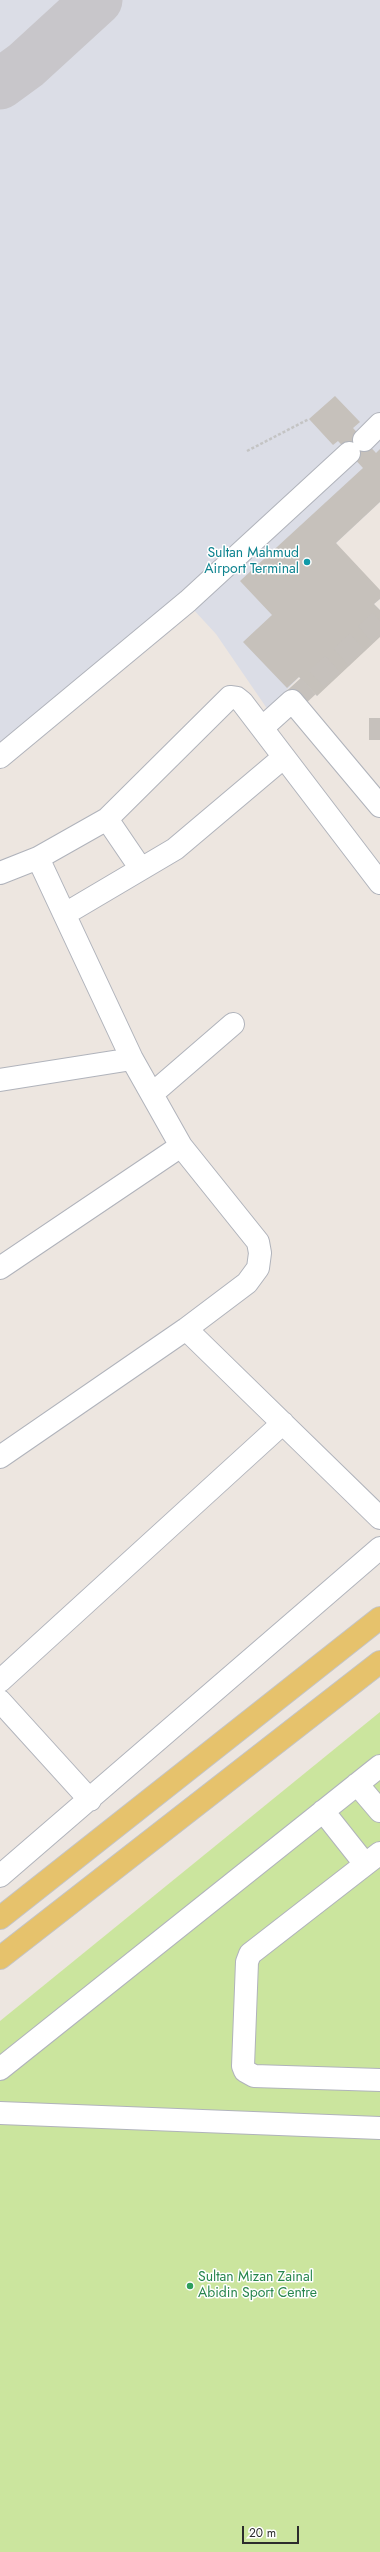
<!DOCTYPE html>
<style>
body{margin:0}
#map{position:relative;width:380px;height:2552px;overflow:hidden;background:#ede6e0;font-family:Jost,sans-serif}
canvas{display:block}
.scale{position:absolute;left:242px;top:2526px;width:57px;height:18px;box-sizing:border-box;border:2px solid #2c2c2c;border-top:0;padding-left:5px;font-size:12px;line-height:14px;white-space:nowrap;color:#2c2c2c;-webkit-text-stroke:3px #fff;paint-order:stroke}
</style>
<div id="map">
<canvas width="380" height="2552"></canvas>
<div class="scale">20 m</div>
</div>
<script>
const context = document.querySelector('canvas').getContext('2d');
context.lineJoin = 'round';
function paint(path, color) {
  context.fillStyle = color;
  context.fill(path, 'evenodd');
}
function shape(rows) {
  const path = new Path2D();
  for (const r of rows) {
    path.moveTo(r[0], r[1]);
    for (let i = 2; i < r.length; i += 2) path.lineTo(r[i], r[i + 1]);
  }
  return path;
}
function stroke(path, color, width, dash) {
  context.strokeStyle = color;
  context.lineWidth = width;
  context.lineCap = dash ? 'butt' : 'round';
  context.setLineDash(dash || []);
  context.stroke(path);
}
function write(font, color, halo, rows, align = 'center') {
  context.font = font + ' Jost,sans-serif';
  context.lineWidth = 3;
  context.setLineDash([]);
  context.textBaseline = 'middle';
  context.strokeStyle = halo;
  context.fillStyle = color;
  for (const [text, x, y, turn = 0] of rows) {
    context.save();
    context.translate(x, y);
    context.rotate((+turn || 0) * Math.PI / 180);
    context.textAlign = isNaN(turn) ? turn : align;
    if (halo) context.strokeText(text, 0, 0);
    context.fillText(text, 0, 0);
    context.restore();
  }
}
paint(shape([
 [0,0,380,0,380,502,336,543,380,599,374,604,380,610,317,696,299,677,268,710,216,634,192,608,0,759]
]), '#dbdde6');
paint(shape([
 [380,1712,380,2552,0,2552,0,2021]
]), '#cbe59e');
stroke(shape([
 [0,84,26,65,97,0]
]), '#c8c6ca', 51);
paint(shape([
 [335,396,360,422,353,428,376,453,380,449,380,502,336,543,380,590,380,599,374,604,380,610,380,637,317,696,299,677,287,688,243,642,272,615,240,581,363,468,338,441,333,445,309,419]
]), '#c6c1bb');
stroke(shape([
 [292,701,380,621],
 [380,718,380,750]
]), '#c6c1bc', 22, [22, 11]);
const minor = shape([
 [364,440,380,424],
 [262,728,292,701,380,806],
 [0,757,188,601,349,453],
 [107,819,141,869],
 [0,873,38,858,107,819,230,697,237,698,242,702,380,883],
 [65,914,175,849,284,757],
 [0,1080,132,1059],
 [152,1094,233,1024],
 [0,1268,181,1146],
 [186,1329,380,1518],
 [0,1457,186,1329,247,1283,258,1268,260,1253,258,1242,181,1146,132,1059,38,858],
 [0,1681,283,1423],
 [0,1701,90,1800],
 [357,1784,380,1811],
 [323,1811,365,1864],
 [380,1853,250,1954,247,1962,243,2066,245,2071,254,2076,380,2080],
 [0,1876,380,1548],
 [0,2069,380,1766],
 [0,2113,380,2128]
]);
const major = shape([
 [0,1918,380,1618],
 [0,1958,380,1662]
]);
stroke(minor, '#b0b3bb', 24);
stroke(major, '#c4c4c4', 24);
stroke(shape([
 [247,451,309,419]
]), '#c4c4c4', 2.5, [3, 2]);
stroke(minor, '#fff', 22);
stroke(major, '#e6c26c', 22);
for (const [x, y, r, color] of [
 [307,562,4,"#0f9aa8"],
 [190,2286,4,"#2e9e5b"]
]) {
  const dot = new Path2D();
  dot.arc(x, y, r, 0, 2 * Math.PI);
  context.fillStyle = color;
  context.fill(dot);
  stroke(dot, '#fff', 1.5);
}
write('14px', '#0d838f', '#fff', [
 ["Sultan Mahmud",299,554],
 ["Airport Terminal",299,570]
], 'right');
write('14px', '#27864d', '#fff', [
 ["Sultan Mizan Zainal",198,2278],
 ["Abidin Sport Centre",198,2294]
], 'left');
</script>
